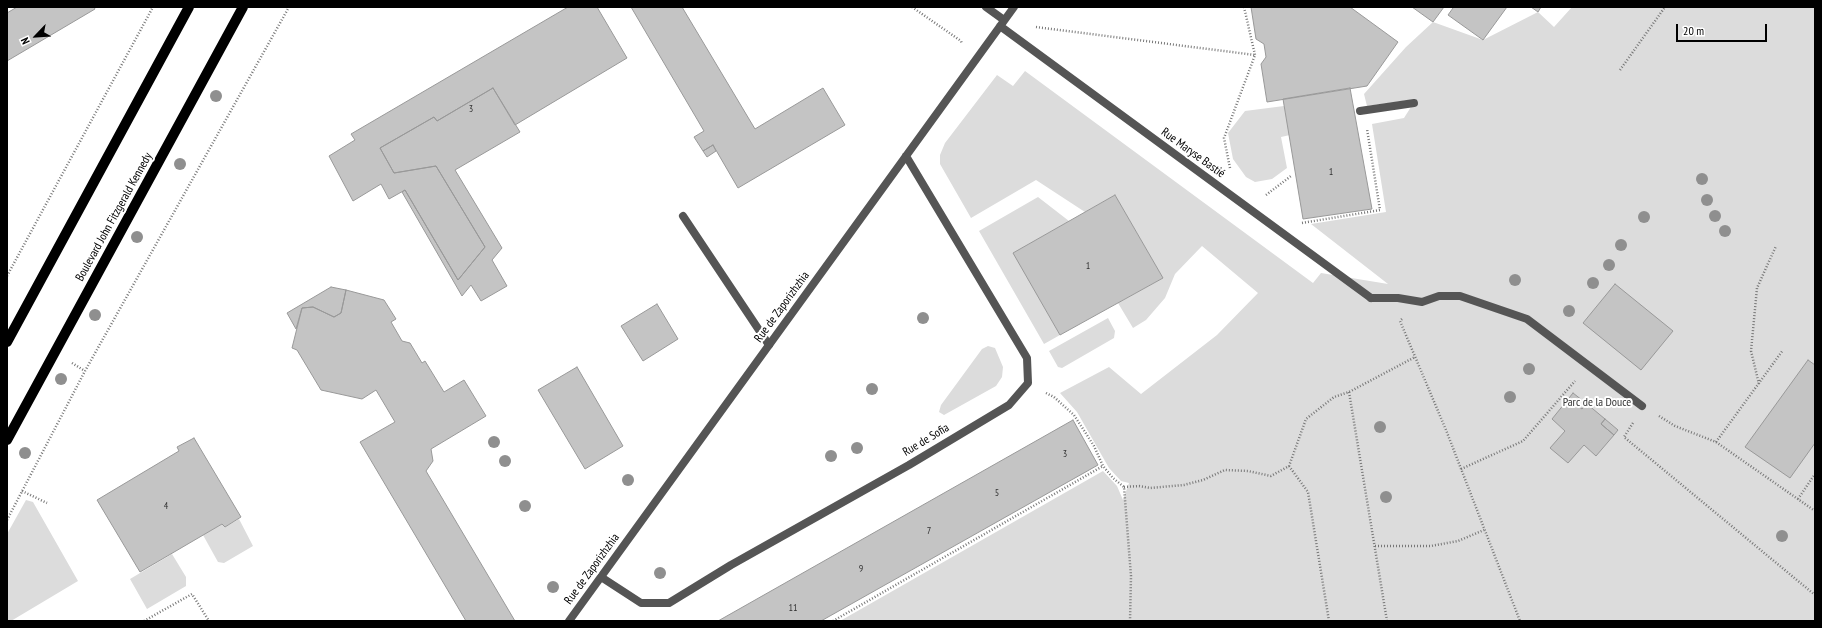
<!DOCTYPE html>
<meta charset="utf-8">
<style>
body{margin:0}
#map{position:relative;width:1822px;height:628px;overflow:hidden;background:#fff;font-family:"PT Sans Narrow",sans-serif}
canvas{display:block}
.frame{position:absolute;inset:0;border:8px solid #000;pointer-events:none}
.north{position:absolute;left:16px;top:16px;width:40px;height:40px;-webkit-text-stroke:3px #fff;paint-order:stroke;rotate:245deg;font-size:11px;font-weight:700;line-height:16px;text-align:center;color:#000}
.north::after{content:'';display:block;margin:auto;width:14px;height:18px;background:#000;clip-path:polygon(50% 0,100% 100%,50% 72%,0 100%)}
.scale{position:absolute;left:1676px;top:24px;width:91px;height:18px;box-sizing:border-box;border:2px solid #000;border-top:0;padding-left:5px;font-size:12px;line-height:14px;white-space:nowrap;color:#000;-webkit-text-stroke:3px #fff;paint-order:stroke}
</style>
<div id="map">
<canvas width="1822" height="628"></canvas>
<div class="frame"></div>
<div class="north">N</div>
<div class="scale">20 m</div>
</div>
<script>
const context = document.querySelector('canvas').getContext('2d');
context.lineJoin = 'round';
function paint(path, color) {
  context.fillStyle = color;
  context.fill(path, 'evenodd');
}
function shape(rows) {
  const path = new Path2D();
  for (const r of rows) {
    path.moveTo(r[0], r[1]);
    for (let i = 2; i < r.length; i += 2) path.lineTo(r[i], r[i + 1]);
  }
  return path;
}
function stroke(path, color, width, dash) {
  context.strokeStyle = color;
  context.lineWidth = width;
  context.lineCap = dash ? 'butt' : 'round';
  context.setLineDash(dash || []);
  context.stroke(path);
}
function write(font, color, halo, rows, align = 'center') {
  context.font = font + ' "PT Sans Narrow",sans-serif';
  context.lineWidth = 4;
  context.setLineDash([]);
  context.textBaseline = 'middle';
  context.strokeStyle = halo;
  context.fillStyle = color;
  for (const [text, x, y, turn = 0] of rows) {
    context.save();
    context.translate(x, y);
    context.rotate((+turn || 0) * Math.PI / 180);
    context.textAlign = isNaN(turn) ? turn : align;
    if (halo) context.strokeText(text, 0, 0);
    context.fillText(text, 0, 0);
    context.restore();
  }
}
paint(shape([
 [1572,7,1815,7,1815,621,840,621,1103,471,1117,486,1123,500,1129,483,1121,481,1109,468,1077,412,1060,393,1109,367,1141,394,1217,335,1258,293,1202,246,1175,274,1165,298,1146,320,1133,328,1118,303,1163,278,1115,195,1085,212,1036,180,971,218,940,164,940,155,945,143,997,75,1013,86,1025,71,1313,283,1321,273,1388,284,1311,224,1386,212,1372,124,1404,118,1416,99,1367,106,1364,94,1406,47,1433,22,1483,40,1538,12,1554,27],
 [1284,106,1290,135,1281,137,1287,168,1272,179,1255,182,1246,177,1233,159,1228,133,1245,111],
 [1038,197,1069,221,1014,253,1060,335,1044,344,979,231],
 [1108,318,1115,331,1114,338,1062,368,1058,367,1049,351],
 [988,346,995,348,1003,367,1002,377,996,386,944,415,939,412,941,405,982,349],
 [26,500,33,502,78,581,11,621,7,621,7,534],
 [239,519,253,546,224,563,218,562,203,535,222,524,225,527],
 [172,554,186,577,186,586,147,609,130,579]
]), '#dcdcdc');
const building = shape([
 [17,7,94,7,95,9,7,61,7,13,17,7],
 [568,7,597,7,627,58,515,125,493,88,437,121,434,117,380,148,394,173,436,166,485,247,458,280,405,190,389,199,381,184,353,201,329,156,355,140,351,134,568,7],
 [631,7,682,7,755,129,823,88,845,125,738,188,713,145,703,151,694,137,704,131,631,7],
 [1251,7,1350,7,1398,42,1367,86,1267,102,1261,64,1266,57,1264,44,1256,39,1251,7],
 [1412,7,1444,7,1433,22,1412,7],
 [1452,7,1507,7,1483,40,1448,15,1453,8,1452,7],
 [1531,7,1541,7,1538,12,1531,7],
 [493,88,520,132,455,170,502,248,492,260,507,286,481,301,471,285,462,296,402,192,405,190,458,280,485,247,436,166,394,173,380,148,434,117,437,121,493,88],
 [1350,88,1372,209,1303,219,1283,99,1350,88],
 [713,145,716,151,707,157,703,151,713,145],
 [1115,195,1163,278,1060,335,1013,253,1115,195],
 [1615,284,1673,331,1641,370,1583,323,1615,284],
 [331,287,346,290,341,313,334,317,313,307,302,308,296,329,287,313,331,287],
 [346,290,384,300,396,319,391,322,402,341,410,343,422,363,425,361,444,392,464,380,486,416,431,449,433,461,426,471,515,621,466,621,360,442,395,422,376,390,362,399,321,390,297,350,292,348,302,308,313,307,334,317,341,313,346,290],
 [657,304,678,339,643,361,621,326,657,304],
 [1808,360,1815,365,1815,443,1790,478,1745,447,1808,360],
 [577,367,623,446,585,469,538,390,577,367],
 [1573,393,1587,404,1582,409,1569,398,1573,393],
 [1569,398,1582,409,1587,404,1605,419,1601,424,1614,435,1596,456,1584,445,1568,463,1550,448,1565,431,1552,419,1569,398],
 [1605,419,1618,430,1614,435,1601,424,1605,419],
 [1073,420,1098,465,821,621,718,621,1073,420],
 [194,438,241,517,225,527,222,524,140,572,97,500,179,451,177,447,194,438]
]);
paint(building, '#c4c4c4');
stroke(building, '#999', 1);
stroke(shape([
 [912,7,961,41,962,44],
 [1244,7,1255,55],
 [1036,27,1255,55,1224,138,1230,168],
 [1620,70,1665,7],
 [1266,195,1291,176],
 [1302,223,1380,210,1367,129],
 [7,276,153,7],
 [1402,319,1400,321,1446,430,1520,621],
 [72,363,85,371],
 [1759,384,1751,351,1757,288,1776,246],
 [1349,392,1387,621],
 [1046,393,1054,397,1074,415,1094,446,1103,466,1113,478,1124,487,1131,576,1130,621],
 [1659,416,1675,426,1716,442,1815,511],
 [1633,423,1624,437,1815,595],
 [1716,442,1783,350],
 [1289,466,1308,492,1329,621],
 [1461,469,1523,441,1575,381],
 [1124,487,1139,486,1150,488,1184,485,1203,480,1225,470,1248,471,1271,476,1289,466,1306,419,1334,397,1349,392,1415,357],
 [22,491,47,503],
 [1798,499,1815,474],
 [7,520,85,371,289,7],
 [1375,546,1431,546,1458,541,1484,530],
 [144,621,192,594,209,621],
 [833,621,1103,466]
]), '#777', 2.5, [1, 2]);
stroke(shape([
 [1360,111,1414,103],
 [683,216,769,345],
 [1371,298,1398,298,1422,302,1439,296,1460,296,1527,319,1642,406]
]), '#555', 8);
stroke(shape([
 [986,7,1004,20],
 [1000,26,1371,298],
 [601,577,641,603,669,603,731,565,909,465,1009,405,1028,383,1027,358,906,156],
 [569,621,1014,7]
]), '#555', 8);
stroke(shape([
 [7,342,189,7],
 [7,440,243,7]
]), '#000', 10);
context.fillStyle = '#8f8f8f';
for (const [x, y] of [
 [216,96],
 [180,164],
 [1702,179],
 [1707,200],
 [1715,216],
 [1644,217],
 [1725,231],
 [137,237],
 [1621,245],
 [1609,265],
 [1515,280],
 [1593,283],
 [1569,311],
 [95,315],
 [923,318],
 [1529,369],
 [61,379],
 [872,389],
 [1510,397],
 [1380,427],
 [494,442],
 [857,448],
 [25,453],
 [831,456],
 [505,461],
 [628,480],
 [1386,497],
 [525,506],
 [1782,536],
 [660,573],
 [553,587]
]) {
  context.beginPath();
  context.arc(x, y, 6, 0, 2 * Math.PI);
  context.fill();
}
write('10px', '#313131', null, [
 ["3",471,109],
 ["1",1331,172],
 ["1",1088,266],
 ["3",1065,454],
 ["5",997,493],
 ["4",166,506],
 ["7",929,531],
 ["9",861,569],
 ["11",793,608]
]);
write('12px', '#000', '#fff', [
 ["Rue Maryse Bastié",1193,153,36],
 ["Boulevard John Fitzgerald Kennedy",114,217,-61],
 ["Rue de Zaporizhzhia",782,307,-54],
 ["Rue de Sofia",926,440,-31],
 ["Rue de Zaporizhzhia",592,569,-54]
]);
write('12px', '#333', '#fff', [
 ["Parc de la Douce",1597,403]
]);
</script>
